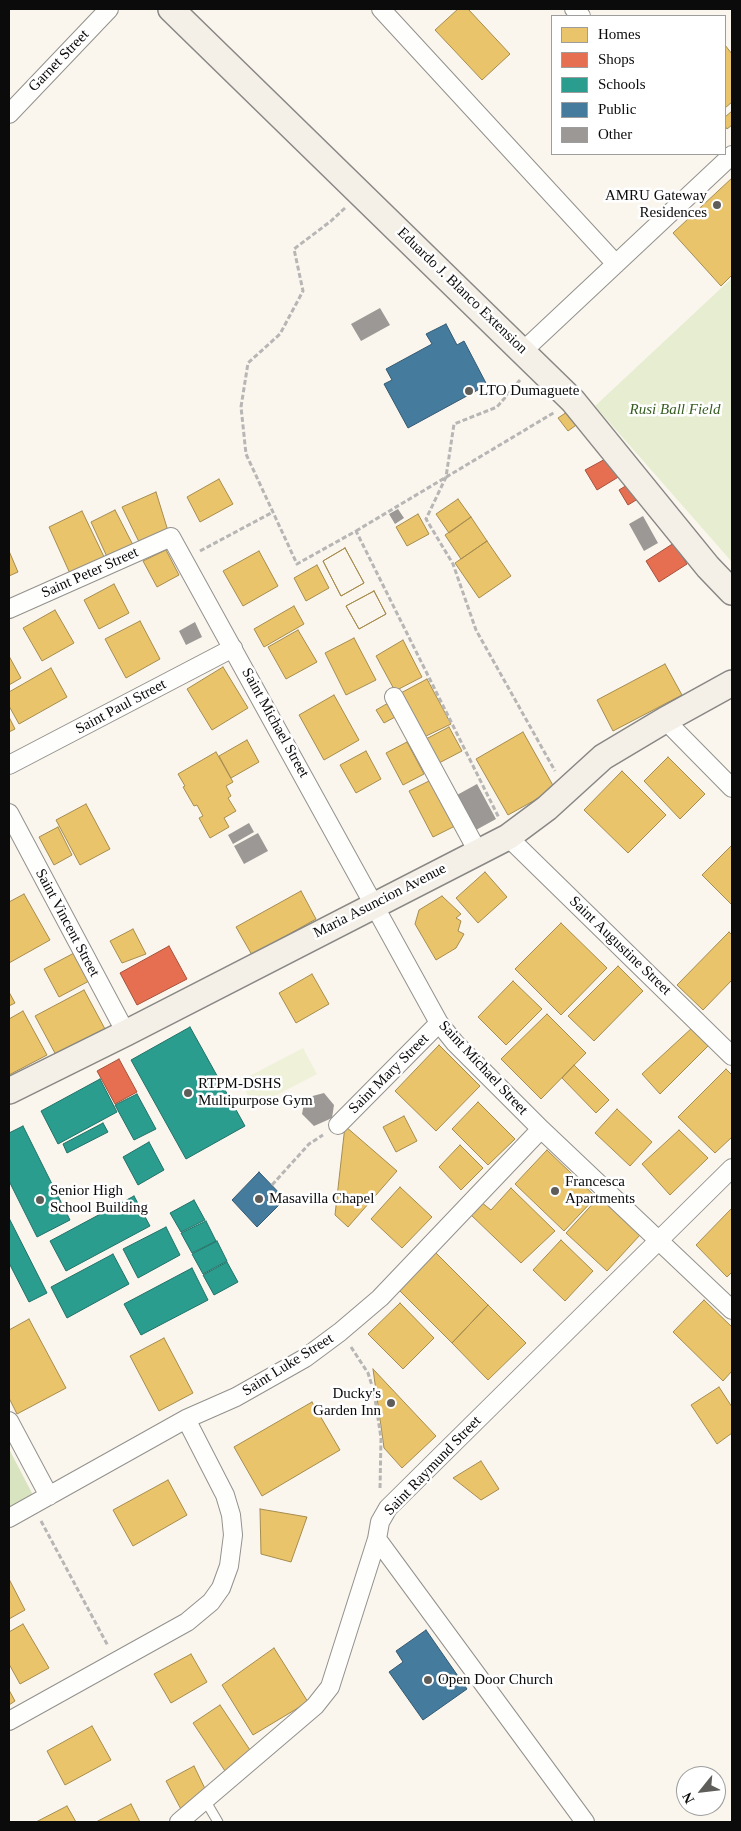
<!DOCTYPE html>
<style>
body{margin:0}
#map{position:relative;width:741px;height:1831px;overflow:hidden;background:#faf6ee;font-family:Georgia,serif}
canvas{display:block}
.frame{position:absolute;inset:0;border:10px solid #0b0b0b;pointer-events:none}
.legend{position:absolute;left:551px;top:15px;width:175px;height:140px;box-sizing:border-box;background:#fff;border:1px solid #9d9d9d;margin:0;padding:6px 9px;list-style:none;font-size:15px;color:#0b0b0b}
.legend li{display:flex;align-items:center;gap:10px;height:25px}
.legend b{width:25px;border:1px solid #9d9d9d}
.north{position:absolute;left:676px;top:1766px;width:50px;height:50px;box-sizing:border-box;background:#fff;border:1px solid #9d9d9d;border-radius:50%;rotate:241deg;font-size:14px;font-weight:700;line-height:20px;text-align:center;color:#0b0b0b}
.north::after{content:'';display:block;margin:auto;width:18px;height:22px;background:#5f5d5a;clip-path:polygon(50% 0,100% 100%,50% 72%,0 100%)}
</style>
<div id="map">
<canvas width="741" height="1831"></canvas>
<div class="frame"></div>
<ul class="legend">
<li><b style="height:14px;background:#e9c46a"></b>Homes</li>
<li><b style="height:14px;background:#e76f51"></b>Shops</li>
<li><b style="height:14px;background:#2a9d8f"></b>Schools</li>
<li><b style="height:14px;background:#457b9d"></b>Public</li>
<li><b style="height:14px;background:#9c9895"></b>Other</li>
</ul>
<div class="north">N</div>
</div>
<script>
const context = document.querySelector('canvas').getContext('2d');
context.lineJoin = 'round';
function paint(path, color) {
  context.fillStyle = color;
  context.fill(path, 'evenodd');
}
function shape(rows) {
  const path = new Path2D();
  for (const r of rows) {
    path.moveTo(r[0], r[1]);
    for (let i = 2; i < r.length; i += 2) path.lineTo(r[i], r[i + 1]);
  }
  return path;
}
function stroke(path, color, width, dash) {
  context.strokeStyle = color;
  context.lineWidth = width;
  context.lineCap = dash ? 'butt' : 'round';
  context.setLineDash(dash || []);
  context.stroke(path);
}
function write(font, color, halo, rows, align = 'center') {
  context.font = font + ' Georgia,serif';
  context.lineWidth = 5;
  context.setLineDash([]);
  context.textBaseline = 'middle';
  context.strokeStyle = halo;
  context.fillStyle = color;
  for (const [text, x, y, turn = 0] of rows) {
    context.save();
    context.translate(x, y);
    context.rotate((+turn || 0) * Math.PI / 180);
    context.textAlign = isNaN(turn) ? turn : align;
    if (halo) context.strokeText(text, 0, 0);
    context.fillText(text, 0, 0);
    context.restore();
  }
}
paint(shape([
 [732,278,732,562,595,406]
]), '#e6edd0');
paint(shape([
 [9,1449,33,1495,9,1508]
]), '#d8e3bf');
paint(shape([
 [303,1048,317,1074,254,1107,240,1081]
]), '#eff1d9');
const homes = shape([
 [458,9,468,9,510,54,482,80,435,30,458,9],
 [725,45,732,54,732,102,725,108,725,45],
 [732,111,732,125,727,129,725,126,725,117,732,111],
 [732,178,732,275,721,286,673,233,732,178],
 [570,410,579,423,568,431,558,418,570,410],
 [219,479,233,504,200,522,187,497,219,479],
 [156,492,168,531,140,544,122,507,156,492],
 [458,499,471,517,449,533,436,514,458,499],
 [115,510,134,547,108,559,91,522,115,510],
 [82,511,106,561,72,578,49,527,82,511],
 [418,514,429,534,407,546,396,527,418,514],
 [471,517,487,541,461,559,445,535,471,517],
 [487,541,511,576,479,598,455,563,487,541],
 [345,548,364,583,341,596,323,561,345,548],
 [345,548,364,583,341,596,323,561,345,548],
 [166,550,179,575,157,587,143,561,166,550],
 [9,551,18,572,9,576,9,551],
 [259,551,278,586,243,606,223,571,259,551],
 [317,565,329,588,306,601,294,578,317,565],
 [114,584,129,613,99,629,84,600,114,584],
 [374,591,386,614,359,629,346,606,374,591],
 [374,591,386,614,359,629,346,606,374,591],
 [294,606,304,624,264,647,254,629,294,606],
 [55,610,74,643,42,661,23,628,55,610],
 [140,621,160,659,126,678,105,639,140,621],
 [298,630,317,662,286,679,268,647,298,630],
 [354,638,376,680,346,695,325,653,354,638],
 [403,640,422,677,395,691,376,656,403,640],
 [9,656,21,678,9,685,9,656],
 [665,664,682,695,613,731,597,700,665,664],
 [223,667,248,708,212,730,187,689,223,667],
 [51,668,67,697,19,724,9,706,9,692,51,668],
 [427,679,451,724,422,738,399,694,427,679],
 [334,695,359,740,324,760,299,715,334,695],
 [390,702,397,716,384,723,376,710,390,702],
 [9,717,15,729,9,732,9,717],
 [449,727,462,751,439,763,426,739,449,727],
 [523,732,555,789,508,815,476,759,523,732],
 [247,740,259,762,231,778,219,756,247,740],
 [407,742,424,774,403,785,386,753,407,742],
 [366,751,381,779,356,793,340,765,366,751],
 [216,752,233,782,226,786,231,796,228,798,236,811,224,818,229,827,210,838,199,818,203,816,197,805,194,806,183,787,185,786,178,774,216,752],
 [668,757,705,794,680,819,644,781,668,757],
 [622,771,666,815,628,853,584,810,622,771],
 [433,779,457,825,433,837,409,791,433,779],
 [86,804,110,849,80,865,56,820,86,804],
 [58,827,72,855,54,865,39,837,58,827],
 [732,845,732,905,702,875,732,845],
 [485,872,507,897,478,923,456,898,485,872],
 [301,891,316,919,252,955,236,927,301,891],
 [24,894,50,940,9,963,9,902,24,894],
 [442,896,461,914,456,918,461,921,458,931,464,934,456,948,436,960,415,924,419,910,442,896],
 [561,923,607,968,561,1015,515,969,561,923],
 [133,929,146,954,122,963,110,941,133,929],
 [729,932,732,935,732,980,703,1010,677,985,729,932],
 [74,953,89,981,59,997,44,969,74,953],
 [618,966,643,991,594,1041,568,1016,618,966],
 [312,974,329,1004,296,1023,279,993,312,974],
 [513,981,542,1009,506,1045,478,1017,513,981],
 [84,990,105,1029,56,1055,35,1016,84,990],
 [9,992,15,1003,9,1006,9,992],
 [23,1011,47,1055,9,1075,9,1019,23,1011],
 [547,1014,586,1053,541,1099,501,1059,547,1014],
 [693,1027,710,1044,660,1094,642,1074,693,1027],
 [439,1045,480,1086,436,1131,395,1091,439,1045],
 [574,1065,609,1100,596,1113,562,1078,574,1065],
 [726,1069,732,1075,732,1137,715,1153,678,1117,726,1069],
 [478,1102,515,1139,488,1165,452,1129,478,1102],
 [617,1109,652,1142,630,1166,595,1133,617,1109],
 [404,1116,417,1141,396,1152,383,1127,404,1116],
 [345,1126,397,1171,348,1227,335,1215,345,1126],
 [679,1130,708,1158,670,1195,642,1164,679,1130],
 [460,1145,483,1168,461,1190,439,1167,460,1145],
 [547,1150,596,1197,564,1231,515,1184,547,1150],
 [400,1187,432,1217,402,1248,371,1219,400,1187],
 [511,1188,555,1231,521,1263,470,1214,481,1202,491,1210,511,1188],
 [599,1197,640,1235,607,1271,566,1233,599,1197],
 [732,1208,732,1272,727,1277,696,1245,732,1208],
 [561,1240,593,1271,565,1301,533,1270,561,1240],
 [433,1250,488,1305,452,1343,396,1287,433,1250],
 [704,1300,732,1327,732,1371,723,1381,673,1332,704,1300],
 [400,1303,434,1338,403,1369,368,1334,400,1303],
 [488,1305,526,1343,488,1380,452,1343,488,1305],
 [29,1319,66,1388,17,1414,9,1398,9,1330,29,1319],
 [164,1338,193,1393,159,1411,130,1356,164,1338],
 [373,1369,436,1436,402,1468,384,1448,373,1369],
 [719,1387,732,1407,732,1433,717,1444,691,1405,719,1387],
 [312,1402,340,1450,262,1496,234,1447,312,1402],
 [481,1461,499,1489,481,1500,453,1478,481,1461],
 [168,1480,187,1515,133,1546,113,1510,168,1480],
 [260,1509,307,1517,291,1562,261,1554,260,1509],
 [9,1579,25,1610,9,1619,9,1579],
 [23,1624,49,1668,20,1684,9,1664,9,1632,23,1624],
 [274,1648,308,1702,253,1735,222,1685,274,1648],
 [191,1654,207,1682,171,1703,154,1674,191,1654],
 [9,1690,15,1701,9,1705,9,1690],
 [220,1705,254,1756,227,1774,193,1723,220,1705],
 [92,1726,111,1760,65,1785,47,1751,92,1726],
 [194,1766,210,1799,183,1813,166,1781,194,1766],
 [131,1804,140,1822,96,1822,131,1804],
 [67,1806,76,1822,36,1822,67,1806]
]);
paint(homes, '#e9c46a');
stroke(homes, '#a68c4e', 1);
const shops = shape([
 [609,457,620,476,597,490,585,470,609,457],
 [632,482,641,497,628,505,619,490,632,482],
 [674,543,687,564,659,582,646,561,674,543],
 [169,946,187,979,137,1005,120,973,169,946],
 [119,1059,137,1092,115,1104,97,1071,119,1059]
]);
paint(shops, '#e76f51');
stroke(shops, '#a5513c', 1);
const schools = shape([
 [190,1027,245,1126,186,1159,131,1060,190,1027],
 [100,1079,117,1112,58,1144,41,1111,100,1079],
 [137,1094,156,1129,134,1140,115,1105,137,1094],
 [103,1123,108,1132,67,1153,63,1144,103,1123],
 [23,1126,70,1220,37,1237,9,1181,9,1133,23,1126],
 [149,1142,164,1170,138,1185,123,1157,149,1142],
 [134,1196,150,1226,66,1271,50,1241,134,1196],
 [194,1200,205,1220,181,1232,170,1213,194,1200],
 [9,1218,47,1293,29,1302,9,1263,9,1218],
 [206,1221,216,1241,192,1253,181,1233,206,1221],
 [166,1227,180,1255,138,1278,123,1249,166,1227],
 [217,1241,227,1261,203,1274,192,1254,217,1241],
 [113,1254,129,1284,67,1318,51,1287,113,1254],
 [227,1262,238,1282,214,1295,203,1275,227,1262],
 [192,1268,208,1300,141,1335,124,1304,192,1268]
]);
paint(schools, '#2a9d8f');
stroke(schools, '#217167', 1);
const public = shape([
 [446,324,457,345,464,341,487,385,408,428,384,384,392,380,386,369,432,344,426,334,446,324],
 [259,1172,285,1199,257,1227,232,1200,259,1172],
 [426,1630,467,1689,423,1720,389,1672,403,1662,396,1651,426,1630]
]);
paint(public, '#457b9d');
stroke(public, '#345971', 1);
paint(shape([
 [380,308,390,325,361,341,351,324],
 [398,509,404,518,395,524,389,514],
 [643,516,658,543,644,551,629,524],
 [195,622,202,637,186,645,179,631],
 [477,784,496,819,476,830,457,795],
 [249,823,254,832,233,844,228,835],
 [258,833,268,851,244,864,234,846],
 [324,1093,334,1105,332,1118,314,1126,302,1114,305,1098]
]), '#9c9895');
const lane = shape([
 [205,1800,218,1822]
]);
const street = shape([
 [381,9,616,264],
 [574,9,581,16],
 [9,114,109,9],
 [523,351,732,155],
 [9,609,171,537,439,1023,455,1043,541,1129,732,1310],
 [394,697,478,852],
 [665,720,732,788],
 [9,765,233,648],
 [9,813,126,1033],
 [508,837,732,1056],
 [338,1125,439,1023],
 [9,1421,49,1496],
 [9,1518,186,1419,236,1397,305,1358,340,1332,380,1298,541,1129],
 [377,1539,585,1822],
 [9,1721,187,1622,211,1602,221,1588,229,1566,233,1535,231,1515,225,1495,186,1419],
 [179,1822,315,1706,330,1687,377,1539,380,1522,388,1508,732,1168]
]);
const secondary = shape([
 [171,9,573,401,708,567,732,592],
 [9,1091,126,1033,508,837,547,808,603,757,665,720,732,683]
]);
stroke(lane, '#93918d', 11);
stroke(street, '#93918d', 20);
stroke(secondary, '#898784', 28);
stroke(shape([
 [345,208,331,221,294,249,303,291,280,334,248,363,241,407,246,454,297,564,356,531,499,818],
 [520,380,497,407,454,424,446,477,426,519,453,564,476,630,555,771],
 [356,531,555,412],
 [200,551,273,512],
 [272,1185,309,1144,323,1135],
 [351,1347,368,1373,374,1392,381,1438,380,1489],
 [41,1521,108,1646]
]), '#b7b6b5', 3, [5, 2.5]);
stroke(lane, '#fefefc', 9);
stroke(street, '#fefefc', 18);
stroke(secondary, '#f4f0e8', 25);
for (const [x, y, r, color] of [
 [717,205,5,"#5f5d5a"],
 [469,391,5,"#5f5d5a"],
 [188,1093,5,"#5f5d5a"],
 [555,1191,5,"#5f5d5a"],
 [259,1199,5,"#5f5d5a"],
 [40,1200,5,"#5f5d5a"],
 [391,1403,5,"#5f5d5a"],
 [428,1680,5,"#5f5d5a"]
]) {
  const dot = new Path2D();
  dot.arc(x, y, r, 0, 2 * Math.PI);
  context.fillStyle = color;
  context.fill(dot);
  stroke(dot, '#fff', 2);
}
write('15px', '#0b0b0b', '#fff', [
 ["Garnet Street",59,61,-46],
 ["Eduardo J. Blanco Extension",462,291,44],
 ["Saint Peter Street",90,573,-24],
 ["Saint Paul Street",121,707,-28],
 ["Saint Michael Street",275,723,61],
 ["Maria Asuncion Avenue",380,901,-27],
 ["Saint Vincent Street",67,923,62],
 ["Saint Augustine Street",620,946,44],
 ["Saint Michael Street",483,1068,47],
 ["Saint Mary Street",389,1074,-45],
 ["Saint Luke Street",288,1365,-32],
 ["Saint Raymund Street",433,1466,-46]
]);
write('15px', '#0b0b0b', '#fff', [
 ["AMRU Gateway",707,196,"right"],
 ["Residences",707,213,"right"],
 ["LTO Dumaguete",479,391],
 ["RTPM-DSHS",198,1084],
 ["Multipurpose Gym",198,1101],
 ["Francesca",565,1182],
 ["Apartments",565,1199],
 ["Senior High",50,1191],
 ["School Building",50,1208],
 ["Masavilla Chapel",269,1199],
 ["Ducky's",381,1394,"right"],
 ["Garden Inn",381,1411,"right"],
 ["Open Door Church",438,1680]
], 'left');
write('italic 15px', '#375d21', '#fff', [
 ["Rusi Ball Field",675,410]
]);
</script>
